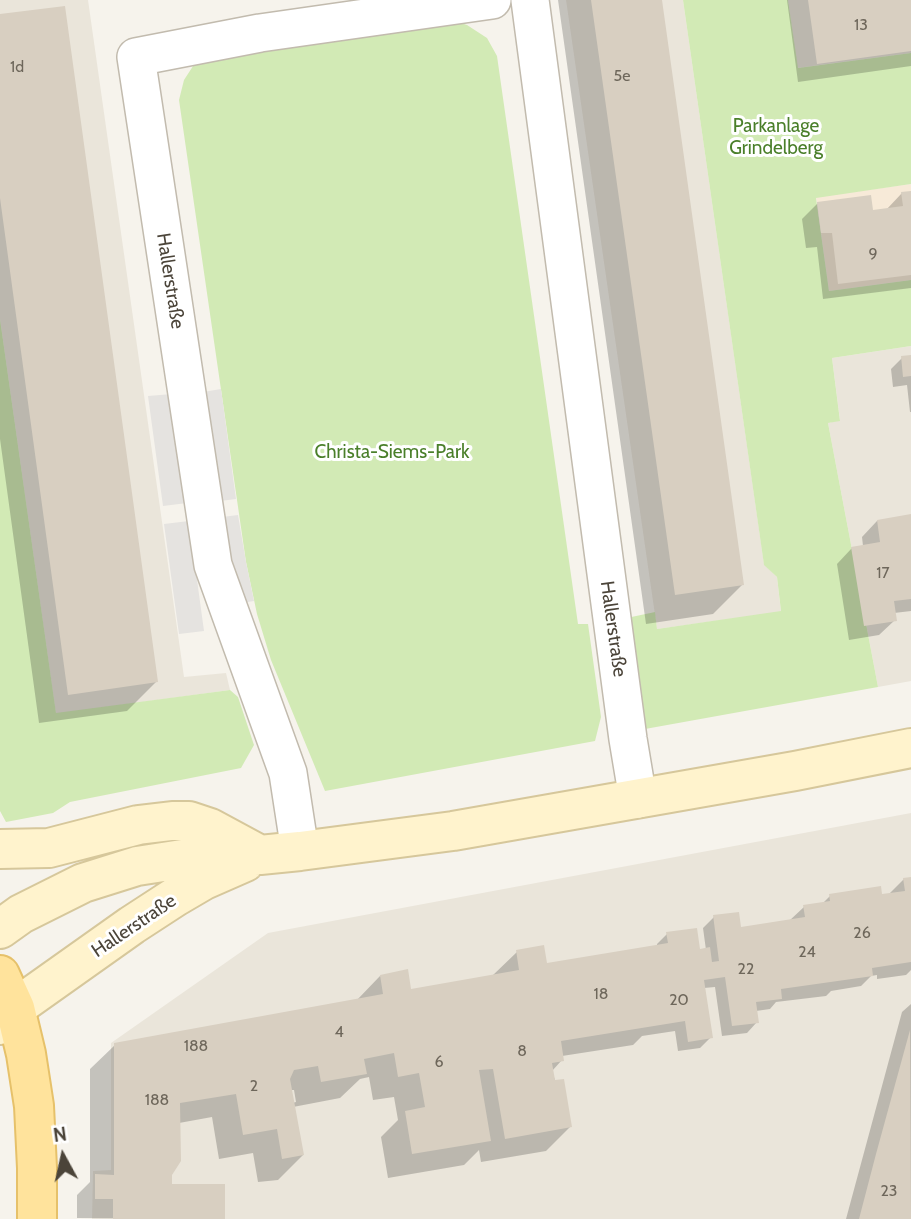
<!DOCTYPE html>
<meta charset="utf-8">
<style>
body{margin:0}
#map{position:relative;width:911px;height:1219px;overflow:hidden;background:#f6f3ec;font-family:Cabin,sans-serif}
canvas{display:block}
.north{position:absolute;left:28px;top:1121px;width:70px;height:70px;-webkit-text-stroke:5px #fff;paint-order:stroke;rotate:352deg;font-size:19px;font-weight:700;line-height:28px;text-align:center;color:#4b4439}
.north::after{content:'';display:block;margin:auto;width:24px;height:32px;background:#4b4439;clip-path:polygon(50% 0,100% 100%,50% 72%,0 100%)}
</style>
<div id="map">
<canvas width="911" height="1219"></canvas>
<div class="north">N</div>
</div>
<script>
const context = document.querySelector('canvas').getContext('2d');
context.lineJoin = 'round';
function paint(path, color) {
  context.fillStyle = color;
  context.fill(path, 'evenodd');
}
function shape(rows) {
  const path = new Path2D();
  for (const r of rows) {
    path.moveTo(r[0], r[1]);
    for (let i = 2; i < r.length; i += 2) path.lineTo(r[i], r[i + 1]);
  }
  return path;
}
function stroke(path, color, width, dash) {
  context.strokeStyle = color;
  context.lineWidth = width;
  context.lineCap = dash ? 'butt' : 'round';
  context.setLineDash(dash || []);
  context.stroke(path);
}
function write(font, color, halo, rows, align = 'center') {
  context.font = font + ' Cabin,sans-serif';
  context.lineWidth = 6;
  context.setLineDash([]);
  context.textBaseline = 'middle';
  context.strokeStyle = halo;
  context.fillStyle = color;
  for (const [text, x, y, turn = 0] of rows) {
    context.save();
    context.translate(x, y);
    context.rotate((+turn || 0) * Math.PI / 180);
    context.textAlign = isNaN(turn) ? turn : align;
    if (halo) context.strokeText(text, 0, 0);
    context.fillText(text, 0, 0);
    context.restore();
  }
}
paint(shape([
 [0,0,88,0,184,677,226,673,230,690,56,714,0,319],
 [566,0,683,0,764,564,777,577,781,612,657,629],
 [788,0,911,0,911,53,797,68],
 [911,346,911,681,878,687,828,423,840,420,832,358],
 [911,813,911,1219,92,1219,93,1171,111,1170,111,1043,268,933]
]), '#eae5da');
paint(shape([
 [911,184,911,280,829,291,816,197]
]), '#f7ead8');
paint(shape([
 [683,0,788,0,798,68,911,53,911,184,816,198,829,291,911,280,911,346,832,358,840,421,828,423,878,687,645,729,634,707,622,619,655,612,657,629,781,611,777,577,764,565],
 [449,19,467,25,487,38,497,56,578,624,588,624,601,717,595,741,325,791,271,660,257,614,246,562,179,100,184,80,195,63],
 [0,319,56,713,230,690,238,697,254,745,241,768,70,802,53,813,6,822,0,811]
]), '#d2eab5');
paint(shape([
 [221,389,236,499,212,502,197,393],
 [172,394,187,503,163,506,148,396],
 [238,515,246,562,254,601,235,604,214,518],
 [189,521,204,631,179,634,164,524]
]), '#e5e3e0');
paint(shape([
 [558,0,660,0,742,585,713,614,646,624],
 [787,0,911,0,911,66,798,82],
 [0,16,157,681,127,711,39,723,0,439],
 [911,192,911,288,823,299,817,247,806,248,802,219,818,203,871,212,886,210,902,193],
 [911,357,911,412,910,412,907,385,893,387,891,369,902,358],
 [911,516,911,611,894,613,895,620,879,635,849,640,837,564,852,548,863,546,862,537,877,521],
 [911,878,911,970,906,975,877,979,877,975,871,976,861,986,831,991,826,996,776,1002,770,1009,756,1011,757,1022,747,1033,722,1036,715,987,704,988,711,1037,700,1048,678,1051,675,1031,642,1036,633,1045,562,1056,562,1060,552,1071,570,1127,546,1151,481,1162,479,1150,464,1165,388,1178,381,1137,398,1120,394,1097,373,1100,369,1077,360,1079,340,1098,293,1107,303,1155,278,1180,258,1182,253,1153,219,1159,212,1117,179,1123,170,1185,223,1219,77,1218,77,1195,90,1182,90,1069,115,1045,356,1001,380,976,410,991,492,976,517,952,546,966,657,946,657,944,667,934,699,951,706,950,703,928,714,917,740,929,789,921,804,907,822,904,830,896,888,895,904,879],
 [290,1090,294,1090,296,1102,292,1103],
 [911,1004,911,1219,846,1219,902,1012]
]), '#0003');
paint(shape([
 [591,0,662,0,744,585,675,595],
 [808,0,911,0,911,51,817,64],
 [65,6,158,682,68,695,0,198,0,14],
 [911,191,911,275,838,284,832,233,821,233,817,202,871,195,873,210,903,206,901,192],
 [911,355,911,376,903,377,901,356],
 [911,514,911,599,894,601,897,621,864,626,851,547,880,542,877,520],
 [911,877,911,962,872,968,873,976,781,989,782,999,756,1002,759,1023,732,1026,725,977,704,980,713,1038,688,1042,685,1021,561,1041,564,1061,552,1063,555,1080,564,1079,572,1127,505,1139,493,1069,479,1070,491,1141,412,1154,405,1111,425,1107,419,1073,398,1077,394,1053,364,1059,367,1074,321,1082,318,1066,294,1070,290,1079,304,1155,282,1159,277,1129,243,1135,236,1094,180,1103,181,1161,172,1175,172,1184,225,1184,225,1219,113,1219,113,1199,95,1199,95,1174,114,1175,114,1043,383,994,380,975,408,969,411,989,519,970,516,950,544,945,547,963,668,943,666,932,697,928,700,949,710,947,712,962,719,961,713,915,739,912,741,927,805,917,803,905,830,901,829,894,881,886,882,894,905,891,903,878],
 [910,1030,911,1219,859,1219,876,1154]
]), '#d8cfc1');
const street = shape([
 [530,0,628,739,638,799],
 [300,851,288,773,213,565,136,57,260,33,492,0]
]);
const secondary = shape([
 [0,849,49,848,138,825,172,821,189,821,210,828,260,855],
 [0,929,21,914,83,883,137,866,189,858,260,855,300,851,453,831,795,771,911,748],
 [0,1025,15,1008,132,925,175,897,204,880,245,862]
]);
const primary = shape([
 [0,975,15,1008,26,1054,34,1106,37,1168,37,1219]
]);
stroke(street, '#c2bbae', 40);
stroke(secondary, '#d6c79b', 42);
stroke(primary, '#e6c16a', 42);
stroke(street, '#fff', 37);
stroke(secondary, '#fff3cd', 38);
stroke(primary, '#ffe39c', 38);
write('16px', '#6e675b', null, [
 ["13",861,25],
 ["1d",17,67],
 ["5e",622,76],
 ["9",873,254],
 ["17",883,573],
 ["26",862,933],
 ["24",807,952],
 ["22",746,969],
 ["18",601,994],
 ["20",679,1000],
 ["4",339,1032],
 ["188",196,1046],
 ["8",522,1051],
 ["6",439,1062],
 ["2",254,1086],
 ["188",157,1100],
 ["23",889,1191]
]);
write('19px', '#4a7f2a', '#fff', [
 ["Parkanlage",776,126],
 ["Grindelberg",776,148],
 ["Christa-Siems-Park",392,452]
]);
write('19px', '#4b4439', '#fff', [
 ["Hallerstraße",170,281,81],
 ["Hallerstraße",613,629,82],
 ["Hallerstraße",134,926,-34]
]);
</script>
